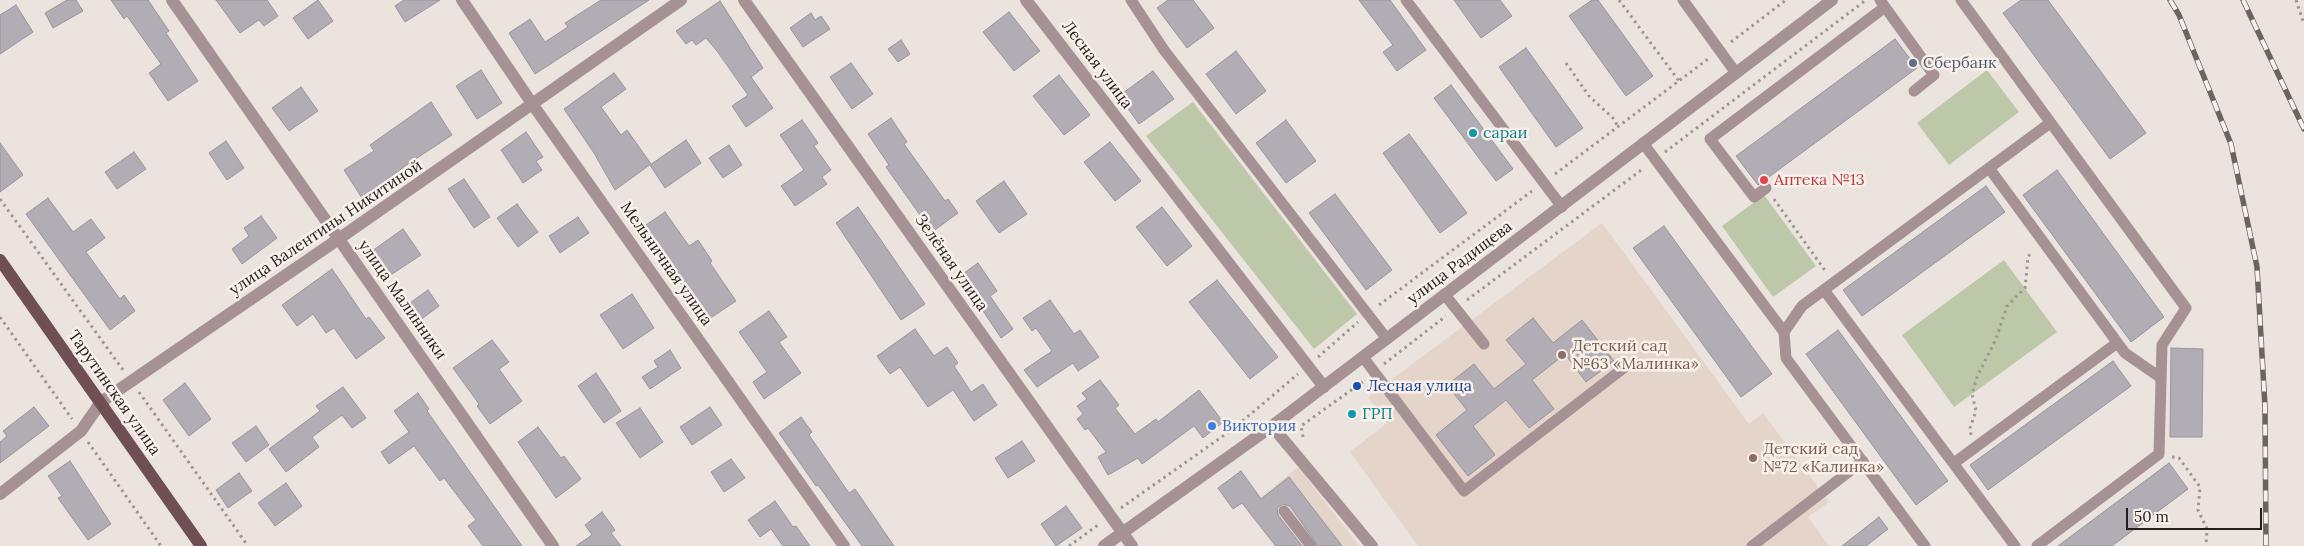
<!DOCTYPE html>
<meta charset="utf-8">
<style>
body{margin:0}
#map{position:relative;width:2304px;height:546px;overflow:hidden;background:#ebe3dd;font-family:Lora,serif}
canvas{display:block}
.scale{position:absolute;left:2126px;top:508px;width:136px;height:22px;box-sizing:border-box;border:2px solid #211e1c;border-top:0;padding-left:6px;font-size:15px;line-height:18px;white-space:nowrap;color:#211e1c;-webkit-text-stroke:4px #f9f0ea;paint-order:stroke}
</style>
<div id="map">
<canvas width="2304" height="546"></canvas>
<div class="scale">50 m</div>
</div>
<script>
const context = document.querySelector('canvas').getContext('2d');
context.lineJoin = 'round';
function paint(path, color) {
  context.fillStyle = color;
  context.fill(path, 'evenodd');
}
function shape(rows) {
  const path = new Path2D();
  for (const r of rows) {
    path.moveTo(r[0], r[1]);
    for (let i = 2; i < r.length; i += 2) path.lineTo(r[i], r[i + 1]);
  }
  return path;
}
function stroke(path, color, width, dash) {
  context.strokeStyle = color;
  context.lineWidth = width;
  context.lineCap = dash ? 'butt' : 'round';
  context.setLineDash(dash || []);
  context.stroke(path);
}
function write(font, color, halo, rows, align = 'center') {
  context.font = font + ' Lora,serif';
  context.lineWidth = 5;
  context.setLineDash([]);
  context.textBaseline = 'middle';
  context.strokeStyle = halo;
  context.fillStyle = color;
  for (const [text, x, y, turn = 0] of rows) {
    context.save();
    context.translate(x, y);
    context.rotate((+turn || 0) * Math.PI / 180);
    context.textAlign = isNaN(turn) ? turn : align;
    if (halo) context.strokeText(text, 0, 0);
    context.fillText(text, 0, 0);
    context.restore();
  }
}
paint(shape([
 [1602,223,1749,424,1763,413,1829,502,1808,517,1829,546,1418,546,1350,452,1387,423,1368,397],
 [1298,467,1359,546,1274,546,1246,509]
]), '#e4d4ca');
paint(shape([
 [1987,70,2019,112,1949,165,1917,123],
 [1193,102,1357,314,1314,349,1146,136],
 [1764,195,1816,266,1773,297,1722,226],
 [2004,260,2057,332,1954,407,1902,335]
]), '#bdc8a8');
const building = shape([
 [67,0,76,0,83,11,53,28,45,13,67,0],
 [111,0,148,0,169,31,166,33,198,81,168,101,149,73,161,64,127,16,124,19,111,0],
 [216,0,267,0,278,16,264,26,259,20,240,33,216,0],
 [318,0,333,21,308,39,293,18,318,0],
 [404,0,440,0,405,22,395,6,404,0],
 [601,0,649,0,535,74,509,33,530,19,545,42,568,27,565,23,601,0],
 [1168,0,1193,0,1214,28,1187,48,1157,8,1168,0],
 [1359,0,1390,0,1426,50,1397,71,1383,52,1393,45,1359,0],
 [1454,0,1500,0,1512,16,1481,38,1454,0],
 [1592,0,1598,0,1653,76,1626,96,1569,16,1592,0],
 [2021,0,2048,0,2146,133,2110,159,2003,13,2021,0],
 [720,1,763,68,751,77,773,108,746,127,732,106,748,95,717,51,706,38,696,45,692,40,686,44,676,31,720,1],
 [16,5,33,32,0,54,0,15,16,5],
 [1009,12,1040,51,1014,71,983,32,1009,12],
 [811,13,815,20,821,16,830,29,803,47,790,28,811,13],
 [1895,39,1917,68,1758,185,1736,156,1895,39],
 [901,40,910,54,898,62,888,49,901,40],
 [1526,48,1583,128,1556,147,1499,67,1526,48],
 [1236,51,1266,91,1236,114,1206,74,1236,51],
 [851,63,873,94,852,109,830,77,851,63],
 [481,70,502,103,477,119,456,86,481,70],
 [1153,71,1174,99,1139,124,1119,96,1153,71],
 [614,73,626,89,601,107,621,135,627,130,651,164,615,190,594,153,564,109,614,73],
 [1059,75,1090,115,1064,135,1033,96,1059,75],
 [1451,85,1513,169,1496,181,1434,98,1451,85],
 [301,87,318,111,289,131,272,108,301,87],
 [431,102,452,135,408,164,362,198,344,170,374,151,370,145,431,102],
 [891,118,907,142,904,144,945,201,948,199,958,213,932,232,886,167,889,165,868,134,891,118],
 [802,120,818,143,814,146,831,170,822,177,827,184,795,206,781,186,804,170,780,135,802,120],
 [1286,120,1316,161,1286,183,1256,143,1286,120],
 [526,132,543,157,536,161,542,170,523,183,501,150,526,132],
 [1409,134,1467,213,1440,233,1383,153,1409,134],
 [686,140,701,163,665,188,650,165,686,140],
 [226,141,244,168,227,180,209,153,226,141],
 [1110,142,1141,181,1115,201,1084,162,1110,142],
 [0,143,23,175,0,192,0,143],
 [729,145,742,165,723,178,709,158,729,145],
 [134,152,146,169,117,189,105,172,134,152],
 [2057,170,2164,317,2131,342,2023,195,2057,170],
 [464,179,490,217,474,228,448,189,464,179],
 [1004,181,1027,214,999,233,976,201,1004,181],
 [1986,186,2005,212,1862,316,1843,290,1986,186],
 [1335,194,1392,270,1366,290,1309,213,1335,194],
 [48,198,73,232,91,219,105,238,86,252,120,299,124,295,135,311,110,330,26,214,48,198],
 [517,204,538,232,518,247,497,218,517,204],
 [858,207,925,304,901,320,836,223,858,207],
 [1162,207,1192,246,1167,266,1136,227,1162,207],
 [665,212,689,246,698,240,712,261,710,263,736,301,706,321,643,227,665,212],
 [261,216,277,238,242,264,232,249,249,236,244,228,261,216],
 [578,217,589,233,560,253,549,236,578,217],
 [1664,226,1772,374,1741,397,1633,248,1664,226],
 [403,229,421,255,389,276,372,251,403,229],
 [978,263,997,291,990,296,1013,329,1001,338,960,276,978,263],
 [332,269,366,319,369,317,385,338,356,359,334,328,326,333,313,314,297,326,282,305,332,269],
 [1217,280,1278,357,1250,379,1189,302,1217,280],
 [428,290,439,306,419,321,407,305,428,290],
 [632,294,654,328,623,349,600,315,632,294],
 [1050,300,1074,334,1080,330,1099,357,1078,371,1073,363,1037,387,1024,370,1052,351,1036,328,1032,331,1023,318,1050,300],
 [769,311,787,337,779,342,801,373,764,399,753,382,767,372,739,332,769,311],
 [1533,318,1553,343,1582,320,1614,361,1586,382,1565,354,1532,380,1554,409,1529,428,1506,400,1473,426,1495,455,1468,476,1436,435,1467,410,1447,385,1474,364,1494,389,1526,364,1506,340,1533,318],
 [915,329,934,356,947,347,958,363,954,366,971,392,983,384,997,405,974,421,953,390,928,407,900,367,890,374,877,356,915,329],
 [1838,330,1948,481,1916,505,1806,354,1838,330],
 [492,340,509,362,499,369,522,401,490,424,477,406,479,404,453,368,492,340],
 [2171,348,2203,349,2202,437,2170,437,2171,348],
 [670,350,681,368,650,389,642,377,658,367,654,361,670,350],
 [2113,361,2131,386,1988,490,1970,465,2113,361],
 [596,373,621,411,604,423,578,386,596,373],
 [1100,380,1119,405,1115,408,1135,434,1156,419,1158,422,1199,390,1223,422,1203,438,1194,426,1142,464,1138,458,1108,475,1098,457,1106,452,1088,428,1085,430,1077,419,1083,414,1077,406,1087,399,1082,393,1100,380],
 [185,383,211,419,189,436,163,400,185,383],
 [343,387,366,418,352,428,342,415,312,437,319,447,286,472,269,449,320,411,316,406,343,387],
 [418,393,429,409,427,411,522,546,483,546,468,526,476,520,444,478,440,481,414,446,389,464,381,452,409,432,394,411,418,393],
 [34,407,49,426,0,463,0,442,7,436,3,431,34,407],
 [710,407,722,425,692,445,680,427,710,407],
 [640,408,663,442,640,458,616,423,640,408],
 [801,417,812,432,809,435,849,493,855,489,894,546,862,546,818,485,816,486,779,433,801,417],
 [256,426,269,445,246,462,232,443,256,426],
 [538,427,561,458,564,456,581,479,556,498,518,442,538,427],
 [1022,441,1035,461,1008,478,995,458,1022,441],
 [731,459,745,478,724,492,711,472,731,459],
 [70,461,111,524,88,540,58,498,62,496,48,476,70,461],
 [2169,463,2188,489,2112,546,2058,546,2169,463],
 [1241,471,1261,499,1289,477,1342,546,1318,546,1290,506,1283,504,1277,508,1278,515,1302,546,1276,546,1242,503,1233,509,1218,488,1241,471],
 [239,473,252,491,228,508,216,490,239,473],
 [286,483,302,506,275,526,258,503,286,483],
 [775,501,793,527,796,526,810,546,783,546,771,529,760,537,748,520,775,501],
 [1066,506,1082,528,1056,546,1041,524,1066,506],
 [602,512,615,530,611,533,621,546,576,546,592,535,585,525,602,512],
 [1879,517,1888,529,1866,546,1842,546,1879,517]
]);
paint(building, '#b2adb5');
stroke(building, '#98949b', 1);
stroke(shape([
 [1619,0,1679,81],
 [2296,0,2304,24],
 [1731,42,1786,0],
 [1566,63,1589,96,1613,118,1619,128],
 [1665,152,1866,0],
 [1555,174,1708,59],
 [0,199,123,370],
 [1774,199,1826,272],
 [1467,300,1644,168],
 [1379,305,1532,191],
 [0,317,72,419],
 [1318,357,1358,322],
 [1384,364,1446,316],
 [139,392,248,546],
 [1971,435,1970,428,1976,411,1972,394,1977,377,1996,339,2007,306,2025,288,2028,257,2032,251],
 [1303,437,1301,426,1364,381],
 [88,442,161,546],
 [2172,457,2179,458,2200,487,2198,510,2207,529,2206,546],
 [1121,508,1233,429,1298,374],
 [1069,546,1098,525]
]), '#9d9792', 3, [2.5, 4]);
stroke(shape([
 [1131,0,1164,50,1387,339],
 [1406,0,1562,207],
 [1683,0,1736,73],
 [1880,0,1934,75,1914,91],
 [1961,0,2186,308,2162,345,2159,454,2037,546],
 [1643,143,1784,332],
 [1989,168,2125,353,2161,378],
 [1766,188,1754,197,1710,139,1885,7],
 [1824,290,2015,546],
 [1445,295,1484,344],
 [1363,357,1464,491,1625,367],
 [1954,463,2117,343],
 [1284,511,1311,546],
 [1752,546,1863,461],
 [1925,546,1786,358,1784,332,1802,306,2050,123]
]), '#a69295', 11);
stroke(shape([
 [172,0,553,546],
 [462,0,533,105,844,546],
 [744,0,1132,546],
 [1026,0,1324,387],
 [1272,426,1372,546],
 [0,494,81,431,101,402,340,238,681,0],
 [1104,546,1272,426,1832,0]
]), '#a69295', 12);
stroke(shape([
 [0,260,201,546]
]), '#6f4f54', 12);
const rail = shape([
 [2170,0,2179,15,2231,144,2257,267,2265,407,2266,546],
 [2243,0,2304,129]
]);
stroke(rail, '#696461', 5.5);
stroke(rail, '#f9f0ea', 4, [11]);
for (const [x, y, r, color] of [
 [1913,63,5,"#5c6f8a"],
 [1473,133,5,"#0f9aa8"],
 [1764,180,5,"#e0444e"],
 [1562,355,5,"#8d6e63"],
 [1357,386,5,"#1a4fb4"],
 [1352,414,5,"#0f9aa8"],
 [1212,426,5,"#3f7fe0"],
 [1753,458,5,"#8d6e63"]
]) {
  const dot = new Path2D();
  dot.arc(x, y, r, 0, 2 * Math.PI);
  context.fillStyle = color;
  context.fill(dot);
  stroke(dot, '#f9f0ea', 2);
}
write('16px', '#4e5e75', '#f9f0ea', [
 ["Сбербанк",1923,63]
], 'left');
write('16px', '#211e1c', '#f9f0ea', [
 ["Лесная улица",1097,65,53],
 ["улица Валентины Никитиной",326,228,-34],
 ["Зелёная улица",951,263,55],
 ["улица Радищева",1460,263,-37],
 ["Мельничная улица",666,264,55],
 ["улица Малинники",402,300,55],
 ["Тарутинская улица",114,393,55]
]);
write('16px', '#0d838f', '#f9f0ea', [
 ["сараи",1483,133],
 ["ГРП",1362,414]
], 'left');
write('16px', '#be3a42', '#f9f0ea', [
 ["Аптека №13",1774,180]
], 'left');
write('16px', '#785e54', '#f9f0ea', [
 ["Детский сад",1572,346],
 ["№63 «Малинка»",1572,364],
 ["Детский сад",1763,449],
 ["№72 «Калинка»",1763,467]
], 'left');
write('16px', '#164399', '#f9f0ea', [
 ["Лесная улица",1367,386]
], 'left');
write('16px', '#366cbe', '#f9f0ea', [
 ["Виктория",1222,426]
], 'left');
</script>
